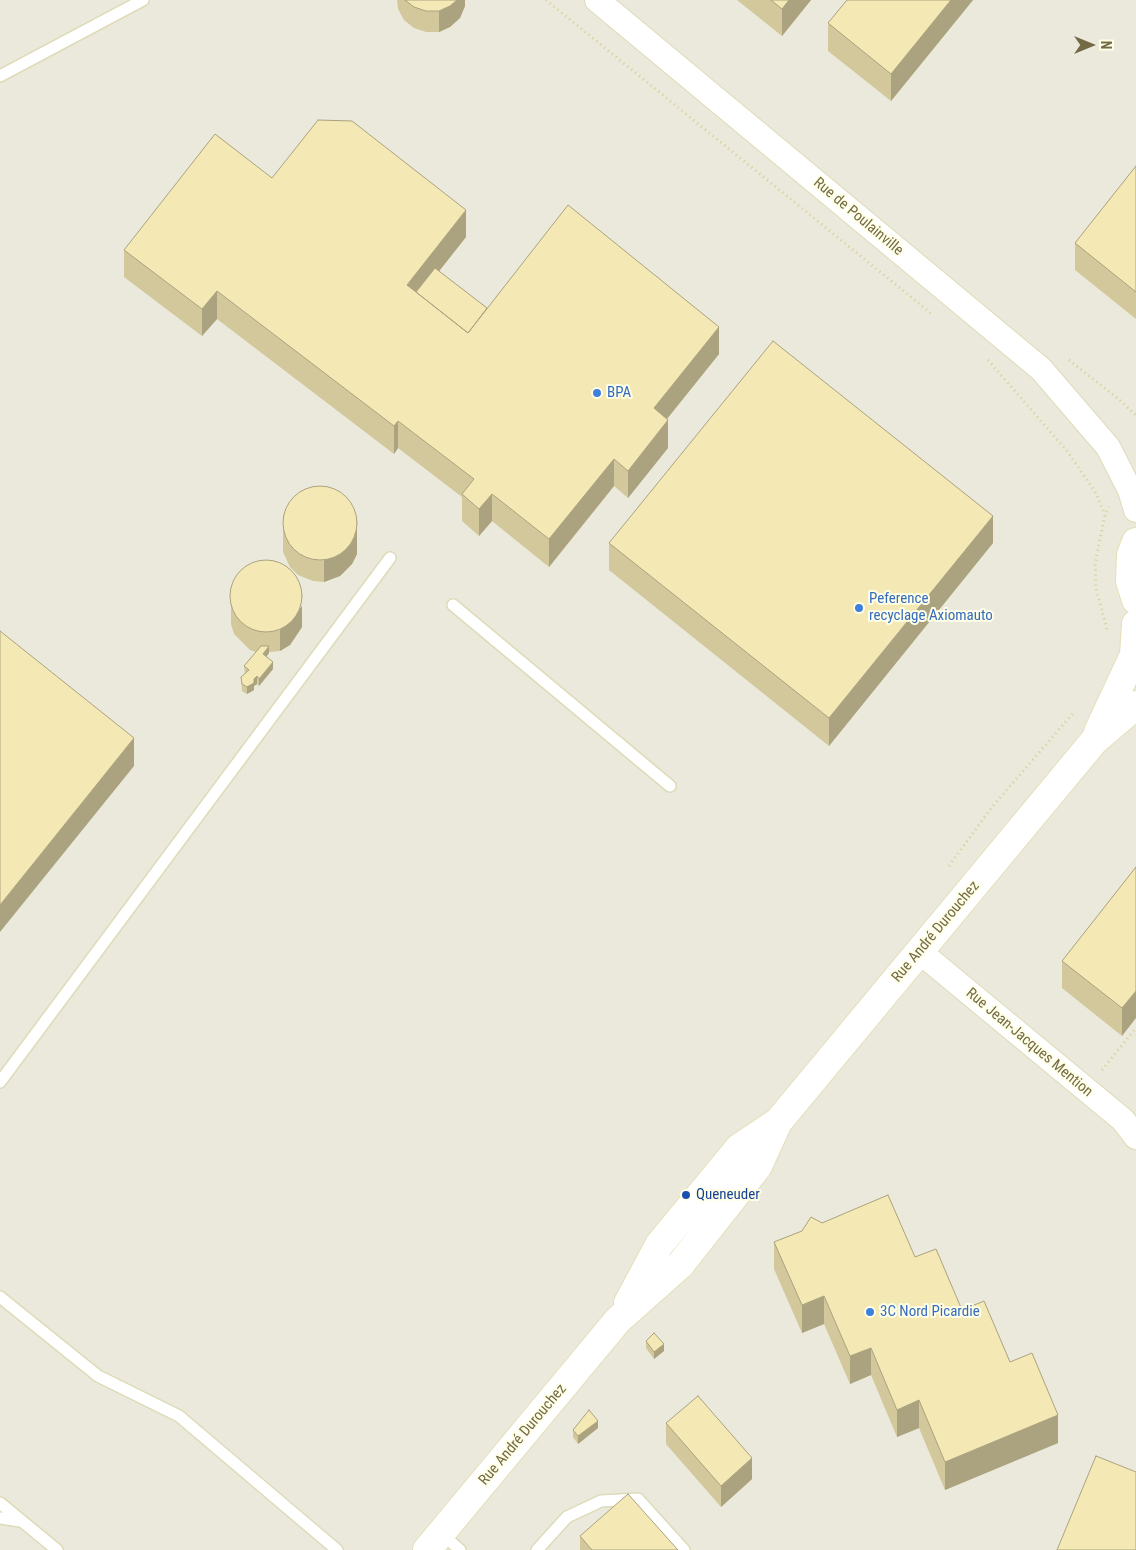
<!DOCTYPE html>
<meta charset="utf-8">
<style>
body{margin:0}
#map{position:relative;width:1136px;height:1550px;overflow:hidden;background:#fcfddf;font-family:"Roboto Condensed",sans-serif}
canvas{display:block}
.north{position:absolute;left:1066px;top:20px;width:50px;height:50px;-webkit-text-stroke:4px #feffe6;paint-order:stroke;rotate:90deg;font-size:14px;font-weight:700;line-height:20px;text-align:center;color:#746a46}
.north::after{content:'';display:block;margin:auto;width:18px;height:22px;background:#746a46;clip-path:polygon(50% 0,100% 100%,50% 72%,0 100%)}
</style>
<div id="map">
<canvas width="1136" height="1550"></canvas>
<div class="north">N</div>
</div>
<script>
const context = document.querySelector('canvas').getContext('2d');
context.lineJoin = 'round';
function paint(path, color) {
  context.fillStyle = color;
  context.fill(path, 'evenodd');
}
function shape(rows) {
  const path = new Path2D();
  for (const r of rows) {
    if (r.length === 3) {
      path.moveTo(r[0] + r[2], r[1]);
      path.arc(r[0], r[1], r[2], 0, 2 * Math.PI);
      continue;
    }
    path.moveTo(r[0], r[1]);
    for (let i = 2; i < r.length; i += 2) path.lineTo(r[i], r[i + 1]);
  }
  return path;
}
function stroke(path, color, width, dash) {
  context.strokeStyle = color;
  context.lineWidth = width;
  context.lineCap = dash ? 'butt' : 'round';
  context.setLineDash(dash || []);
  context.stroke(path);
}
function write(font, color, halo, rows, align = 'center') {
  context.font = font + ' "Roboto Condensed",sans-serif';
  context.lineWidth = 4;
  context.setLineDash([]);
  context.textBaseline = 'middle';
  context.strokeStyle = halo;
  context.fillStyle = color;
  for (const [text, x, y, turn = 0] of rows) {
    context.save();
    context.translate(x, y);
    context.rotate((+turn || 0) * Math.PI / 180);
    context.textAlign = isNaN(turn) ? turn : align;
    if (halo) context.strokeText(text, 0, 0);
    context.fillText(text, 0, 0);
    context.restore();
  }
}
paint(shape([
 [0,0,1136,0,1136,1550,0,1550]
]), '#ebe9db');
const service = shape([
 [0,76,143,0],
 [453,605,670,786],
 [0,1082,390,558],
 [0,1297,98,1376,179,1416,337,1550],
 [0,1503,57,1550],
 [0,1518,20,1521],
 [441,1533,460,1550],
 [537,1550,567,1517,601,1501,638,1499,684,1550]
]);
const minor = shape([
 [597,0,1041,369,1108,447,1130,490,1136,510],
 [920,952,1123,1120,1136,1137]
]);
const secondary = shape([
 [1136,542,1131,555,1130,581,1136,600],
 [1098,732,1134,655,1136,624],
 [628,1303,659,1245,739,1148,778,1122],
 [427,1550,618,1320,680,1265,758,1166,778,1122,1094,741,1136,705]
]);
stroke(service, '#dedbb8', 14);
stroke(minor, '#dedbb8', 26);
stroke(secondary, '#e4dfb6', 30);
stroke(shape([
 [546,0,933,315],
 [988,360,1067,451,1096,493,1105,515],
 [1069,360,1116,397,1136,415],
 [1107,629,1096,589,1095,564,1105,515,1109,507],
 [949,866,992,807,1075,711],
 [1102,1070,1136,1028]
]), '#d8cd99', 3, [1, 4]);
stroke(service, '#fff', 11);
stroke(minor, '#fff', 24);
stroke(secondary, '#fff', 28);
paint(shape([
 [397,0,465,0,465,6,460,18,450,27,439,32,426,32,414,28,404,20,398,9],
 [737,0,811,0,782,36],
 [847,0,973,0,891,101,828,51,828,23],
 [1136,166,1136,319,1075,270,1075,243],
 [272,178,466,237,439,271,487,308,719,354,667,419,668,448,628,498,614,486,549,567,492,521,479,536,462,521,462,497,398,448,394,454,217,319,202,336,124,277,124,250],
 [283,514,357,554,352,564,340,576,324,582,313,581,298,575,290,567,283,552],
 [609,543,993,543,829,746,609,570],
 [231,603,302,627,290,645,280,651,269,652,269,653,267,656,273,669,259,686,257,684,254,686,254,690,247,694,242,691,241,677,245,674,244,666,256,652,250,650,234,634,231,624],
 [1136,867,1122,1036,1062,988,1062,961],
 [822,1223,915,1257,1010,1362,1058,1443,945,1490,919,1428,897,1437,871,1375,850,1384,824,1324,802,1333,774,1269,774,1242],
 [646,1341,664,1351,654,1359,646,1348],
 [666,1423,752,1479,721,1507,666,1444],
 [598,1428,578,1444,573,1437,573,1430],
 [580,1536,678,1550,580,1550]
]), '#d2c89c');
paint(shape([
 [457,0,465,0,465,6,460,18,450,27,439,32,439,11],
 [789,0,811,0,782,36,782,9],
 [951,0,973,0,891,101,891,74],
 [466,210,466,237,410,308,407,285],
 [217,291,217,319,202,336,202,309],
 [719,327,719,354,654,435,654,408],
 [668,420,668,448,628,498,628,471],
 [398,421,398,448,394,454,394,426],
 [614,459,614,486,549,567,549,539],
 [492,494,492,521,479,536,479,509],
 [357,516,357,554,352,564,340,576,324,582,324,561],
 [993,516,993,543,829,746,829,718],
 [302,606,302,627,290,645,280,651,280,630],
 [269,646,269,653,263,661,263,654],
 [273,662,273,669,259,686,259,679],
 [257,676,257,684,254,686,254,690,247,694,247,687],
 [134,738,134,766,0,932,0,905],
 [1136,991,1136,1018,1122,1036,1122,1008],
 [824,1296,824,1324,802,1333,802,1305],
 [664,1344,664,1351,654,1359,654,1352],
 [871,1348,871,1375,850,1384,850,1356],
 [919,1400,919,1428,897,1437,897,1410],
 [1058,1415,1058,1443,945,1490,945,1462],
 [598,1421,598,1428,578,1444,578,1436],
 [752,1458,752,1479,721,1507,721,1486]
]), '#aba37f');
const building = shape([
 [405,0,457,0,450,6,439,11,426,11,414,7,405,0],
 [771,0,789,0,782,9,771,0],
 [847,0,951,0,891,74,828,23,847,0],
 [318,120,352,121,466,210,407,285,468,333,568,205,719,327,654,408,668,420,628,471,614,459,549,539,492,494,479,509,462,494,474,479,398,421,394,426,217,291,202,309,124,250,215,134,272,178,318,120],
 [1136,166,1136,292,1075,243,1136,166],
 [435,268,487,308,468,333,416,292,435,268],
 [773,341,993,516,829,718,609,543,773,341],
 [320,523,37],
 [266,596,36],
 [0,631,134,738,0,905,0,631],
 [261,646,269,646,263,654,273,662,259,679,257,676,254,679,254,683,247,687,242,684,241,677,249,670,244,666,261,646],
 [1136,867,1136,991,1122,1008,1062,961,1136,867],
 [888,1195,915,1257,936,1249,962,1310,984,1301,1010,1362,1032,1353,1058,1415,945,1462,919,1400,897,1410,871,1348,850,1356,824,1296,802,1305,774,1242,802,1231,811,1217,822,1223,888,1195],
 [654,1333,664,1344,654,1352,646,1341,654,1333],
 [698,1396,752,1458,721,1486,666,1423,698,1396],
 [589,1410,598,1421,578,1436,573,1430,589,1410],
 [1096,1456,1136,1472,1136,1550,1057,1550,1096,1456],
 [628,1494,678,1550,592,1550,580,1536,628,1494]
]);
paint(building, '#f4e9b5');
stroke(building, '#aba37f', 1);
for (const [x, y, r, color] of [
 [597,393,5,"#3f7fe0"],
 [859,608,5,"#3f7fe0"],
 [686,1195,5,"#1a4fb4"],
 [870,1312,5,"#3f7fe0"]
]) {
  const dot = new Path2D();
  dot.arc(x, y, r, 0, 2 * Math.PI);
  context.fillStyle = color;
  context.fill(dot);
  stroke(dot, '#feffe6', 2);
}
write('15px', '#746a46', '#feffe6', [
 ["Rue de Poulainville",858,217,40],
 ["Rue André Durouchez",936,932,-50],
 ["Rue Jean-Jacques Mention",1029,1043,40],
 ["Rue André Durouchez",523,1435,-50]
]);
write('15px', '#366cbe', '#feffe6', [
 ["BPA",607,393],
 ["Peference",869,599],
 ["recyclage Axiomauto",869,616],
 ["3C Nord Picardie",880,1312]
], 'left');
write('15px', '#164399', '#feffe6', [
 ["Queneuder",696,1195]
], 'left');
</script>
